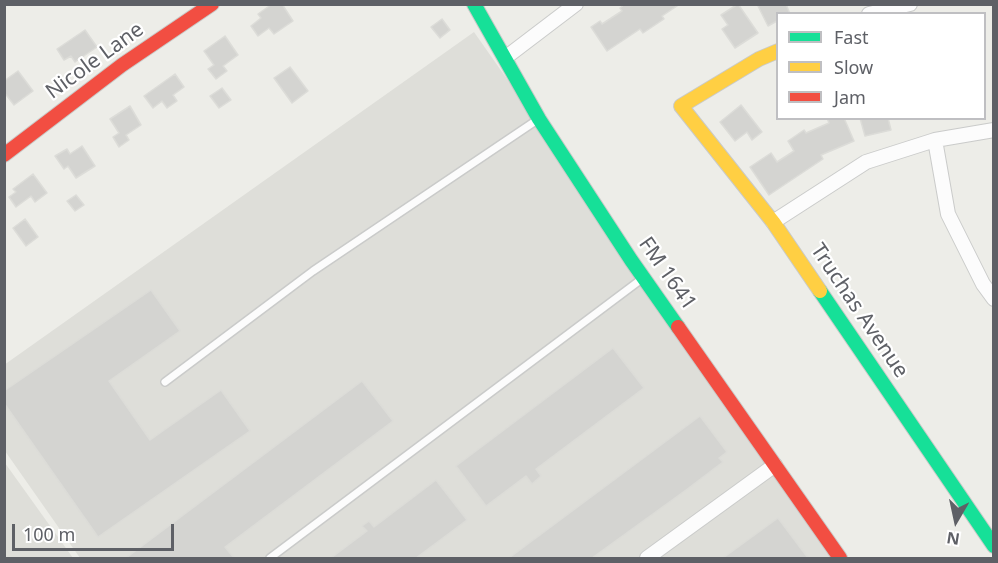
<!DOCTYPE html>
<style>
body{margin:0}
#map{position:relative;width:998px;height:563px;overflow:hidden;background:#edede8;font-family:"Noto Sans",sans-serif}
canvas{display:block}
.frame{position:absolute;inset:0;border:6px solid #5e6066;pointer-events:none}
.legend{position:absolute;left:776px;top:12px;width:210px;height:108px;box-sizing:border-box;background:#fff;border:2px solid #bfbfc2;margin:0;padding:8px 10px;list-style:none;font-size:18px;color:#5e6066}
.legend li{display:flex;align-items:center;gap:12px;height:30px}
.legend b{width:30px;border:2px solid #bfbfc2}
.north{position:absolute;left:926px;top:491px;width:60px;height:60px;-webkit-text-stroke:4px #fff;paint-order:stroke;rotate:189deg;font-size:16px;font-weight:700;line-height:24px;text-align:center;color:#5e6066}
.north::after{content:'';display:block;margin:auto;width:21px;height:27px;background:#5e6066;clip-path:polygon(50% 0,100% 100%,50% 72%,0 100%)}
.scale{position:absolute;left:12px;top:524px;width:162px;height:27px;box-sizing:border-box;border:3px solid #5e6066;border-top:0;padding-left:8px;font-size:18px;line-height:21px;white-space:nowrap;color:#5e6066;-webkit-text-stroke:4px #fff;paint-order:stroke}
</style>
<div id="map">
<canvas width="998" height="563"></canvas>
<div class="frame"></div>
<ul class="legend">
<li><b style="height:8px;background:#16e098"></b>Fast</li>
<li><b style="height:8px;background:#ffcf43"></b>Slow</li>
<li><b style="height:8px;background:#f24e42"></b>Jam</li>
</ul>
<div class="north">N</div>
<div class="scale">100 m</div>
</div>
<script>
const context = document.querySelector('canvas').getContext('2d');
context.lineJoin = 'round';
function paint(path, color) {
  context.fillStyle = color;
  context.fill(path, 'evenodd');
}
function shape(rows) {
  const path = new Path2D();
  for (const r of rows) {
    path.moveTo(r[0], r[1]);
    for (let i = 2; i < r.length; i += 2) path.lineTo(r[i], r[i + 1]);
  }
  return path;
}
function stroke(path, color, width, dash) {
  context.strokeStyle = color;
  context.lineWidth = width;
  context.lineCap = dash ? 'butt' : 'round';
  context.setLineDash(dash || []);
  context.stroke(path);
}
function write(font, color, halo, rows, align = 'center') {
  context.font = font + ' "Noto Sans",sans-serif';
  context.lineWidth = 4.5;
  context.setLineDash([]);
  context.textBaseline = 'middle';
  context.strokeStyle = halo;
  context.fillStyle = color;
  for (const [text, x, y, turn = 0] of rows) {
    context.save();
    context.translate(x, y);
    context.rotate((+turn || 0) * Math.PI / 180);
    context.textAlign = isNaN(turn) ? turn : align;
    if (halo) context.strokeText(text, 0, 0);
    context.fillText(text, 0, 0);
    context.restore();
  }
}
paint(shape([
 [474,32,843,558,80,558,5,451,4,365],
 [4,463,5,463,73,558,5,558]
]), '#deded9');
const building = shape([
 [272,4,282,4,293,21,274,34,269,28,258,36,251,26,261,18,258,14,272,4],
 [625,4,680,4,662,16,664,19,643,33,640,29,607,51,591,27,600,21,602,24,622,11,620,8,625,4],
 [738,4,758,33,735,48,722,29,728,25,721,15,738,4],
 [757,4,786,4,790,14,777,14,777,21,768,26,757,4],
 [442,19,450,30,440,38,431,27,442,19],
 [85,30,97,47,75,62,71,56,64,60,57,49,85,30],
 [225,36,238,55,223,66,227,71,216,79,208,69,214,65,204,51,225,36],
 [290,67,308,91,292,103,274,78,290,67],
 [18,71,33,91,14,105,4,92,4,81,18,71],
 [175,74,184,87,173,95,177,101,167,108,162,101,153,108,144,96,175,74],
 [222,88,231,100,219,108,210,96,222,88],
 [741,105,762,132,752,140,747,132,735,141,720,122,741,105],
 [130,106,141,125,126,135,129,140,119,147,113,137,119,133,110,119,130,106],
 [827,118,844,118,854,141,821,155,823,159,769,195,750,167,771,153,777,162,794,151,788,141,804,130,806,133,829,123,827,118],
 [860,118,888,118,891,130,865,136,860,118],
 [82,146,95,166,76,178,68,166,64,169,55,156,67,149,70,154,82,146],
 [33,174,47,193,35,202,31,196,16,207,9,197,16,192,13,189,33,174],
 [76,195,84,205,75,211,67,201,76,195],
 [25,219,38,237,26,246,13,228,25,219],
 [151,290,180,331,109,381,150,440,221,390,250,431,98,537,4,403,4,391,151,290],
 [613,348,644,388,536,469,541,476,532,484,526,476,486,506,456,466,613,348],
 [362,381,393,421,225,547,234,558,126,558,362,381],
 [700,416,727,452,719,458,723,462,686,490,592,558,509,558,700,416],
 [436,480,467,520,416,558,331,558,367,531,362,526,369,521,374,527,436,480],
 [778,518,808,558,723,558,778,518]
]);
paint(building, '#d4d4d1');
stroke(building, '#dcdcd8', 1.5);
const lane = shape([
 [165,382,313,271,537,120],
 [270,558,643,278]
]);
const street = shape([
 [869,14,910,4],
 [505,58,576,4],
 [935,140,948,214,983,284,994,299],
 [773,222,866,162,935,140,994,130],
 [647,558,775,465]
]);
const fast = shape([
 [474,4,539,119,631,260,678,327],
 [820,291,994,546]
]);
const slow = shape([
 [778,51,759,59,681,106,773,222,820,291]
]);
const jam = shape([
 [4,155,122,65,212,4],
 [678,327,840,558]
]);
stroke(lane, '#cacbca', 10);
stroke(street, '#cacbca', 16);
stroke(fast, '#c9cac8', 16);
stroke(slow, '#c9cac8', 16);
stroke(jam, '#c9cac8', 16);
stroke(lane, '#fcfcfc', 7);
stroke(street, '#fcfcfc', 14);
stroke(fast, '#16e098', 14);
stroke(slow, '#ffcf43', 14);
stroke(jam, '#f24e42', 14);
write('21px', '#5e6066', '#fff', [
 ["Nicole Lane",95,61,-36],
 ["FM 1641",667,274,55],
 ["Truchas Avenue",859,311,56]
]);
</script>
